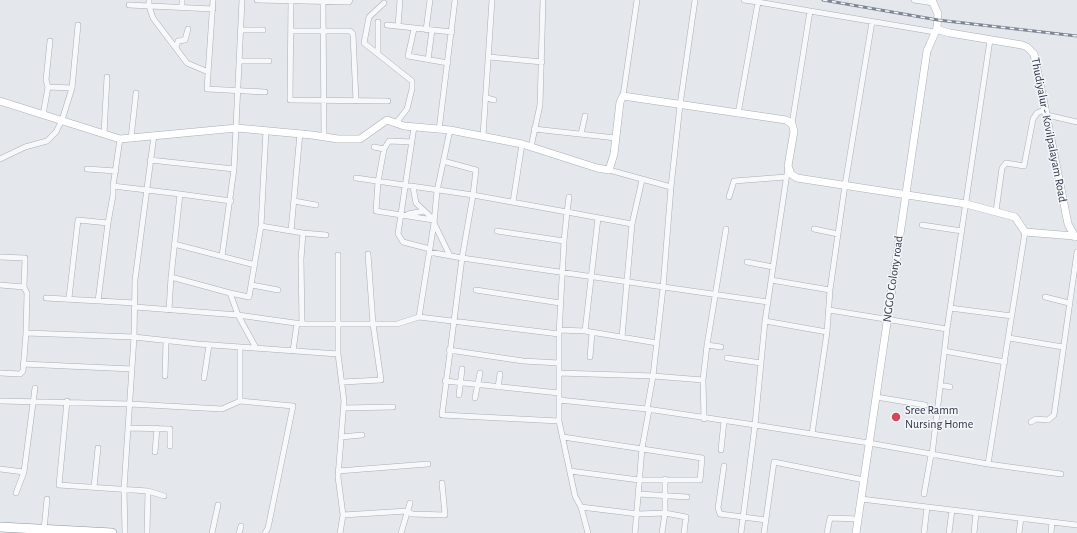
<!DOCTYPE html>
<style>
body{margin:0}
canvas{display:block;background:#e4e7ec}
</style>
<canvas width="1077" height="533"></canvas>
<script>
const context = document.querySelector('canvas').getContext('2d');
context.lineJoin = 'round';
function shape(rows) {
  const path = new Path2D();
  for (const r of rows) {
    path.moveTo(r[0], r[1]);
    for (let i = 2; i < r.length; i += 2) path.lineTo(r[i], r[i + 1]);
  }
  return path;
}
function stroke(path, color, width, dash) {
  context.strokeStyle = color;
  context.lineWidth = width;
  context.lineCap = dash ? 'butt' : 'round';
  context.setLineDash(dash || []);
  context.stroke(path);
}
function write(font, color, halo, rows, align = 'center') {
  context.font = font + ' "Alegreya Sans",sans-serif';
  context.lineWidth = 3;
  context.setLineDash([]);
  context.textBaseline = 'middle';
  context.strokeStyle = halo;
  context.fillStyle = color;
  for (const [text, x, y, turn = 0] of rows) {
    context.save();
    context.translate(x, y);
    context.rotate((+turn || 0) * Math.PI / 180);
    context.textAlign = isNaN(turn) ? turn : align;
    if (halo) context.strokeText(text, 0, 0);
    context.fillText(text, 0, 0);
    context.restore();
  }
}
const street = shape([
 [149,0,149,6,153,18,187,63,208,72],
 [213,0,207,89,265,92],
 [257,0,349,2,350,0],
 [291,0,290,100,388,101],
 [323,0,324,137],
 [695,0,680,105,671,187,663,288,653,376,647,409,755,425,741,533],
 [914,0,933,3],
 [758,2,810,11],
 [384,3,369,17,364,43,412,81,412,89,407,109,396,123],
 [129,5,213,9],
 [182,8,182,0],
 [387,25,452,32],
 [398,26,400,0],
 [414,29,408,56,448,63],
 [240,30,263,30],
 [426,30,430,0],
 [291,31,350,31,353,34,356,101],
 [176,48,178,41,185,40,188,29],
 [378,53,378,22],
 [489,57,542,62],
 [428,60,432,30],
 [239,61,269,61],
 [48,87,72,88],
 [623,96,637,0],
 [487,98,494,100],
 [738,114,758,2,744,0],
 [43,115,48,87,46,80,50,41],
 [1047,115,1077,122],
 [792,124,810,11,935,32],
 [414,127,398,234,403,242,430,249],
 [534,129,616,138],
 [439,130,455,0],
 [104,134,107,77],
 [581,134,585,116],
 [483,136,492,0],
 [131,138,136,93],
 [412,142,389,141,384,149,378,182,376,211,433,220],
 [374,147,384,149],
 [531,147,540,105,543,0],
 [0,159,25,147,47,141,56,132,62,120,72,88,78,25],
 [150,160,234,169],
 [788,167,765,321,755,425,869,443,988,464,1061,474],
 [87,169,116,171],
 [609,170,671,187],
 [356,178,473,195,476,170,443,161],
 [113,186,120,139],
 [413,187,416,203,433,219],
 [180,194,231,201],
 [569,197,567,212,632,224],
 [729,197,734,181,786,177],
 [294,201,316,205],
 [513,202,522,144],
 [996,211,1002,168,1006,163,1024,166,1033,119,1037,113,1046,109],
 [408,214,424,211],
 [434,223,450,256],
 [922,225,962,231],
 [261,226,266,130],
 [814,229,838,234],
 [291,231,300,133],
 [497,231,564,241],
 [303,233,326,235],
 [174,244,255,265],
 [429,252,462,258,473,195,567,212,564,241,559,334,559,421],
 [338,255,338,354],
 [222,256,234,169,242,0],
 [0,257,25,258,24,287],
 [747,262,773,267],
 [771,280,830,290],
 [0,285,24,287,27,293,26,333,23,371,20,374,0,373],
 [252,285,278,290],
 [476,290,560,303],
 [1045,297,1069,303],
 [46,298,135,303],
 [69,298,78,220,108,223],
 [98,301,108,223,113,195,113,186,180,194,171,277,230,293],
 [135,307,238,315,302,324],
 [950,308,1012,316],
 [169,310,171,277],
 [829,310,947,329],
 [419,317,434,223,437,191,450,130],
 [765,321,827,332],
 [559,330,585,331,657,343],
 [585,331,598,218],
 [26,333,134,337,198,344,338,354,344,401,338,477,343,515,340,533],
 [622,337,632,224,642,180],
 [1009,338,1063,347],
 [707,345,721,347],
 [240,347,240,401],
 [256,348,238,315,230,293,249,297,261,226,303,233,301,259,302,324,373,324,368,254],
 [449,350,523,361,559,363],
 [293,351,297,323],
 [944,351,1005,362],
 [590,357,592,333],
 [727,358,761,363],
 [23,364,132,369],
 [559,373,653,376,703,380],
 [165,376,166,341],
 [204,378,209,345],
 [445,381,559,393],
 [342,382,381,380,373,324,397,324,419,317,559,334],
 [940,385,950,387],
 [498,387,500,374],
 [459,395,462,369],
 [876,397,925,405],
 [475,398,480,373],
 [559,400,647,409],
 [0,401,130,404,222,409,240,401,293,406,268,528,265,533],
 [67,401,59,485,148,491,147,533],
 [344,408,393,407],
 [704,419,703,380,707,345,726,229],
 [1031,422,1036,419,1048,420,1054,415,1077,252],
 [129,428,170,429,170,446],
 [812,434,827,332,830,290,845,185,872,22],
 [341,437,362,435],
 [563,437,702,458,700,480,639,480,570,471],
 [721,450,724,421],
 [155,452,157,428],
 [932,455,947,329,990,40],
 [988,464,1025,232],
 [724,466,718,508,720,514,766,520],
 [0,469,24,472],
 [338,471,428,464],
 [94,487,98,448],
 [148,491,164,496],
 [16,493,24,472,35,388],
 [639,494,687,497],
 [924,494,931,455],
 [861,499,1077,525],
 [581,507,638,514,665,513,665,479],
 [343,515,407,511,412,514,445,515,442,483],
 [44,530,47,499],
 [125,533,124,489,134,337,135,280,154,135],
 [212,533,218,505],
 [239,533,241,526],
 [401,533,410,503],
 [588,533,581,507,575,496,559,421,442,415,462,258,768,302],
 [635,533,642,448,649,410],
 [662,533,665,513,686,517,684,533],
 [764,533,774,462,864,480],
 [827,533,830,518,858,519],
 [924,533,927,507],
 [949,533,952,510],
 [974,533,976,513],
 [1019,533,1021,518],
 [1051,533,1052,522]
]);
const secondary = shape([
 [932,0,938,14,937,28,939,30,950,33,1022,45,1027,47,1034,54,1068,224,1075,237],
 [0,101,120,139,237,128,312,135,338,139,360,139,387,120,404,126,450,130,522,144,597,168,609,170,614,154,620,102,623,96,786,120,792,124,794,131,788,166,791,174,797,178,966,204,1015,217,1025,232,1074,236],
 [856,533,927,51,937,28]
]);
const highway = shape([
 [0,527,112,533]
]);
stroke(street, '#a9aeb7', 6);
stroke(secondary, '#a9aeb7', 8);
stroke(highway, '#8b94a3', 10);
stroke(street, '#f7f8fa', 5);
stroke(secondary, '#fff', 7);
stroke(highway, '#fff', 9);
const rail = shape([
 [823,0,938,20,1077,36]
]);
stroke(rail, '#7d8696', 3);
stroke(rail, '#f4f6f9', 1.5, [4.5]);
for (const [x, y, r, color] of [
 [896,417,5,"#d1495b"]
]) {
  const dot = new Path2D();
  dot.arc(x, y, r, 0, 2 * Math.PI);
  context.fillStyle = color;
  context.fill(dot);
  stroke(dot, '#f4f6f9', 1.5);
}
write('12px', '#2b3445', '#f4f6f9', [
 ["Thudiyalur - Kovilpalayam Road",1049,130,79],
 ["NGGO Colony road",893,279,-82]
]);
write('12px', '#2b3445', '#f4f6f9', [
 ["Sree Ramm",905,410],
 ["Nursing Home",905,424]
], 'left');
</script>
